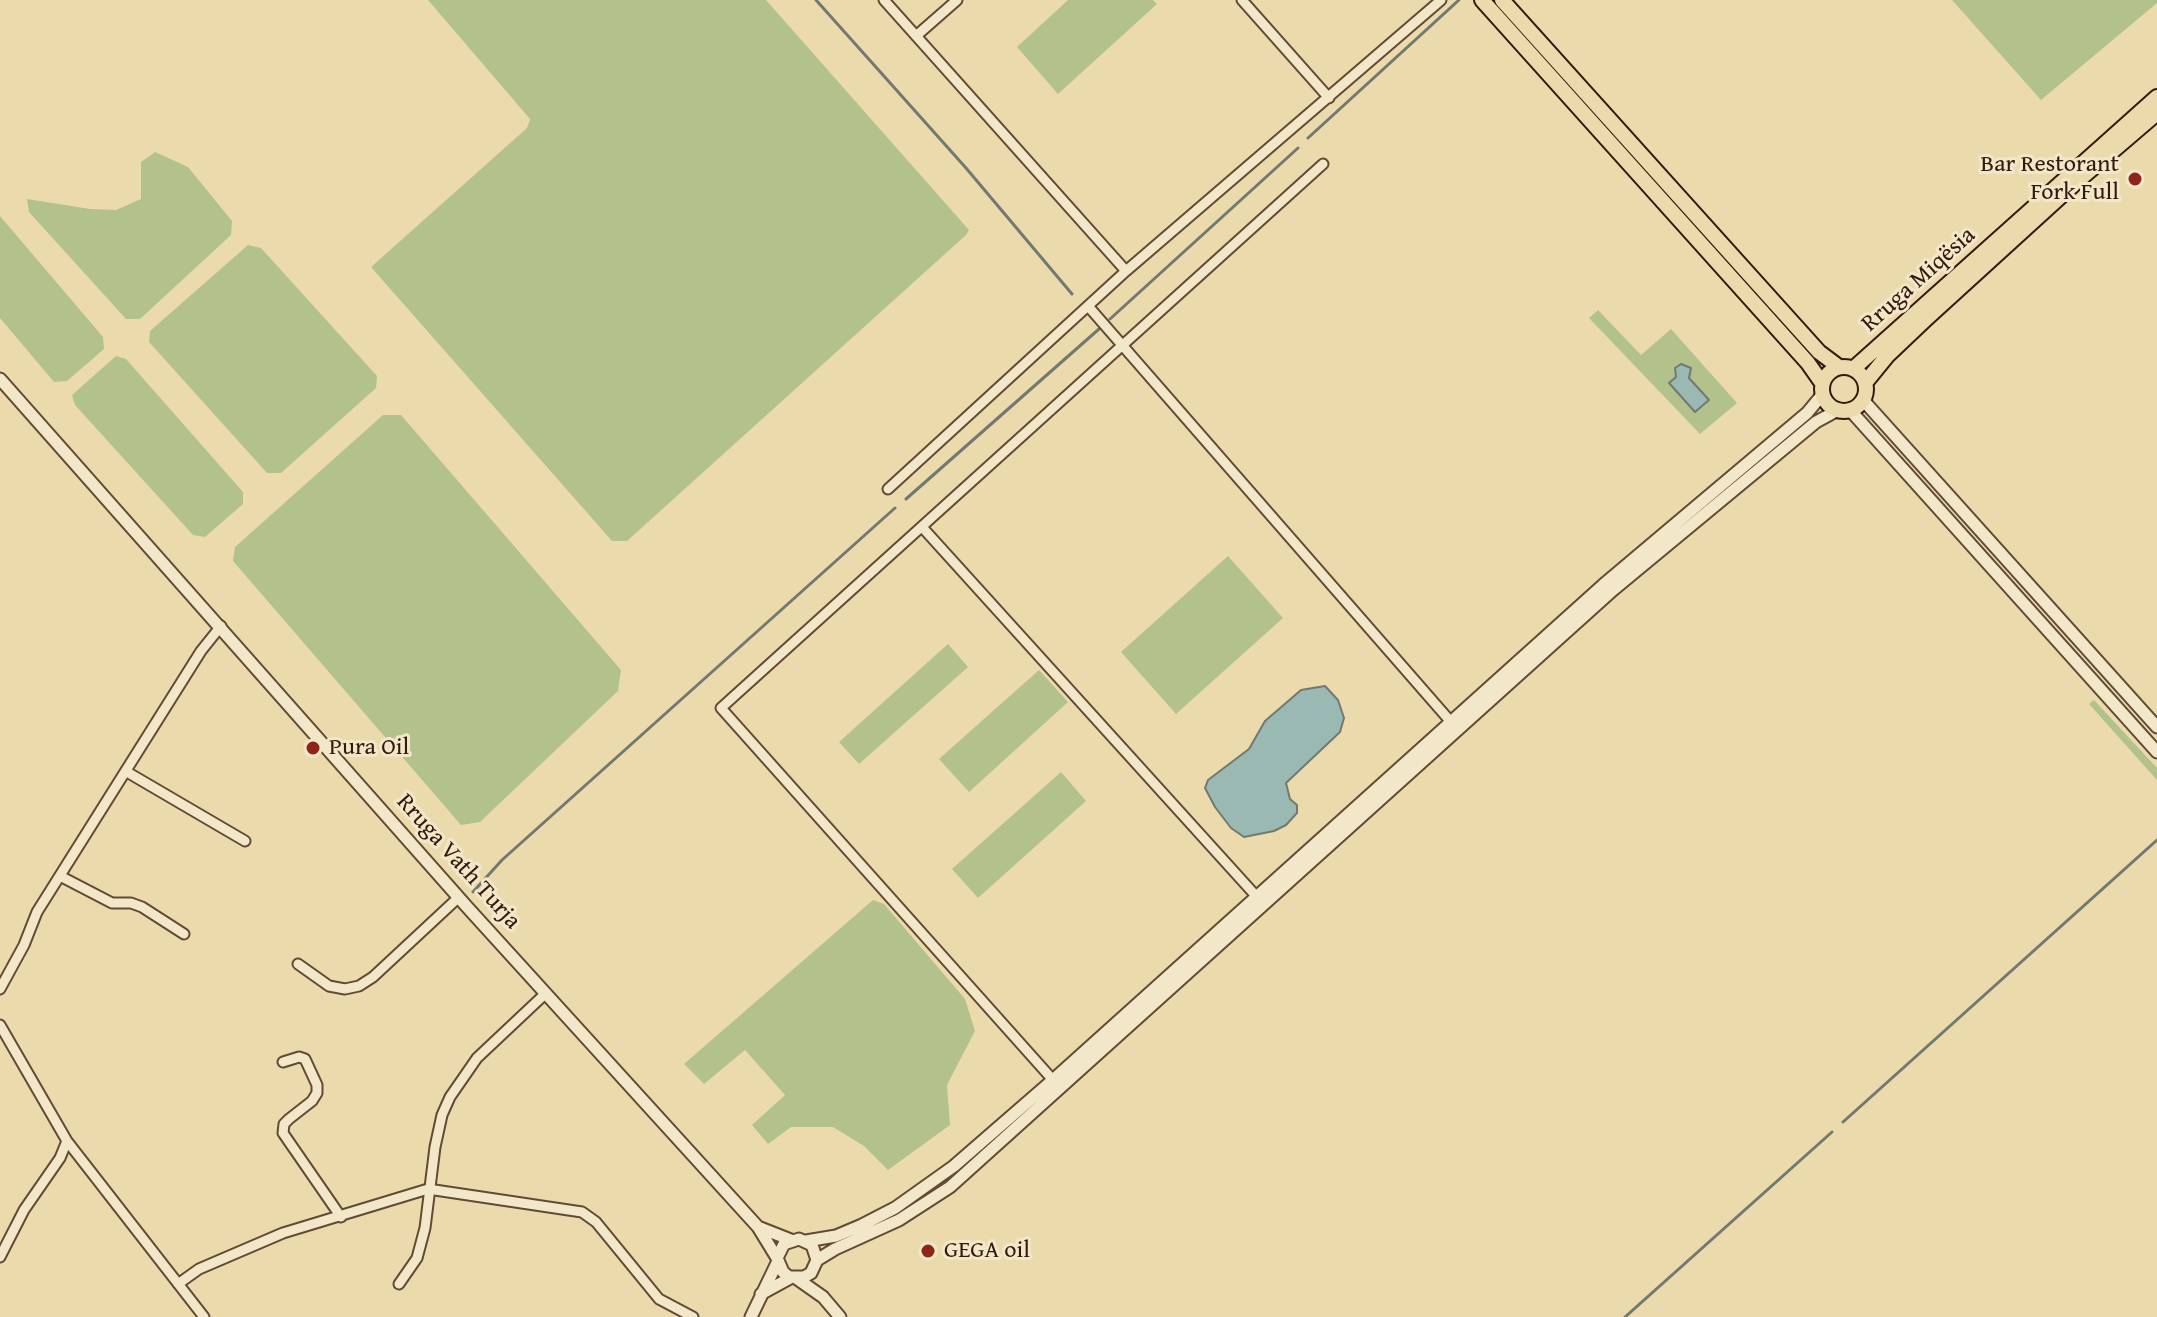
<!DOCTYPE html>
<meta charset="utf-8">
<style>
body{margin:0}
canvas{display:block;background:#ebdbac}
</style>
<canvas width="2157" height="1317"></canvas>
<script>
const context = document.querySelector('canvas').getContext('2d');
context.lineJoin = 'round';
function paint(path, color) {
  context.fillStyle = color;
  context.fill(path, 'evenodd');
}
function shape(rows) {
  const path = new Path2D();
  for (const r of rows) {
    if (r.length === 3) {
      path.moveTo(r[0] + r[2], r[1]);
      path.arc(r[0], r[1], r[2], 0, 2 * Math.PI);
      continue;
    }
    path.moveTo(r[0], r[1]);
    for (let i = 2; i < r.length; i += 2) path.lineTo(r[i], r[i + 1]);
  }
  return path;
}
function stroke(path, color, width, dash) {
  context.strokeStyle = color;
  context.lineWidth = width;
  context.lineCap = dash ? 'butt' : 'round';
  context.setLineDash(dash || []);
  context.stroke(path);
}
function write(font, color, halo, rows, align = 'center') {
  context.font = font + ' "Gentium Book Plus",serif';
  context.lineWidth = 6;
  context.setLineDash([]);
  context.textBaseline = 'middle';
  context.strokeStyle = halo;
  context.fillStyle = color;
  for (const [text, x, y, turn = 0] of rows) {
    context.save();
    context.translate(x, y);
    context.rotate((+turn || 0) * Math.PI / 180);
    context.textAlign = isNaN(turn) ? turn : align;
    if (halo) context.strokeText(text, 0, 0);
    context.fillText(text, 0, 0);
    context.restore();
  }
}
paint(shape([
 [428,0,766,0,969,230,966,235,627,541,612,541,371,267,527,128,530,119],
 [1068,0,1153,0,1157,4,1058,94,1017,47],
 [1952,0,2157,0,2157,3,2041,100],
 [155,152,188,167,232,221,231,235,140,319,126,319,29,212,27,199,90,209,116,210,141,199,141,162],
 [0,216,103,337,104,349,67,381,54,382,0,318],
 [248,245,261,248,377,376,376,388,281,473,267,473,149,342,150,331],
 [1598,310,1641,355,1671,329,1737,403,1700,434,1589,318],
 [116,356,126,359,243,492,243,504,205,537,193,535,75,405,72,395],
 [383,415,401,415,621,670,618,691,480,822,461,825,233,561,235,547],
 [1228,556,1283,618,1176,714,1121,652],
 [948,644,968,667,859,764,839,742],
 [1039,670,1068,702,969,792,939,759],
 [2094,700,2157,768,2157,780,2089,704],
 [1061,772,1086,801,978,898,952,869],
 [873,900,884,904,965,999,975,1031,947,1085,950,1125,888,1170,864,1146,833,1127,791,1127,768,1144,752,1125,785,1095,745,1050,704,1084,684,1064]
]), '#b3c18d');
const water = shape([
 [1681,364,1691,368,1689,378,1709,400,1695,412,1669,383,1676,377,1675,368,1681,364],
 [1325,686,1338,700,1344,718,1340,732,1286,783,1290,799,1297,805,1297,813,1286,825,1274,831,1244,837,1231,828,1215,807,1205,788,1208,780,1249,749,1265,721,1301,690,1325,686]
]);
paint(water, '#9bb9b3');
stroke(water, '#727970', 2);
stroke(shape([
 [816,0,966,168,1072,294],
 [1308,138,1459,0],
 [1110,319,1298,148],
 [906,499,1099,329],
 [473,892,502,860,895,508],
 [1843,1122,2157,840],
 [1625,1317,1832,1132]
]), '#727970', 3);
const minor = shape([
 [884,0,1126,271],
 [1242,0,1329,98],
 [916,36,957,0],
 [1088,306,1451,722],
 [888,489,1126,271,1441,0],
 [922,527,1257,897],
 [127,772,245,841],
 [60,876,112,903,131,903,142,907,184,934],
 [298,964,329,986,345,989,359,986,373,977,459,897],
 [0,989,24,945,37,912,201,651,221,626],
 [0,1025,67,1141,204,1317],
 [283,1062,299,1057,305,1059,317,1085,317,1093,312,1101,289,1119,284,1124,283,1133,341,1217],
 [1053,1080,721,708,1323,164],
 [0,1257,24,1210,60,1158,67,1141],
 [178,1284,199,1269,283,1233,428,1189,582,1212,596,1222,659,1299,693,1317],
 [399,1284,417,1258,425,1228,435,1147,442,1115,450,1097,477,1058,545,994]
]);
const tertiary = shape([
 [0,379,468,908,758,1227,777,1258,783,1272,789,1277,804,1277,811,1273,817,1260,812,1245,799,1239,784,1244,777,1258],
 [1863,400,2157,727],
 [1850,410,2157,752],
 [758,1227,791,1240],
 [806,1241,836,1236,862,1225,895,1208,954,1166,1053,1080,1603,585,1807,413,1822,395],
 [817,1260,835,1249,899,1220,950,1187,1613,590,1816,422,1838,410],
 [796,1278,823,1297,840,1317],
 [761,1294,792,1277],
 [751,1317,778,1261]
]);
const primary = shape([
 [1482,0,1808,363,1822,383],
 [1502,0,1819,352,1839,367],
 [1844,389,22],
 [1853,369,2157,97],
 [1865,383,1887,356,1926,319,2073,185,2157,113]
]);
stroke(minor, '#624a34', 13);
stroke(tertiary, '#624a34', 15);
stroke(primary, '#35190c', 18);
stroke(minor, '#f2e8c9', 9);
stroke(tertiary, '#f2e8c9', 11);
stroke(primary, '#ebdbac', 14);
for (const [x, y, r, color] of [
 [2135,179,8,"#8f2418"],
 [313,748,8,"#8f2418"],
 [928,1251,8,"#8f2418"]
]) {
  const dot = new Path2D();
  dot.arc(x, y, r, 0, 2 * Math.PI);
  context.fillStyle = color;
  context.fill(dot);
  stroke(dot, '#f2e8c9', 3);
}
write('24px', '#35190c', '#f2e8c9', [
 ["Bar Restorant",2119,165,"right"],
 ["Fork Full",2119,193,"right"],
 ["Pura Oil",329,748],
 ["GEGA oil",944,1251]
], 'left');
write('24px', '#35190c', '#f2e8c9', [
 ["Rruga Miqësia",1919,280,-42],
 ["Rruga Vath Turja",458,862,48]
]);
</script>
